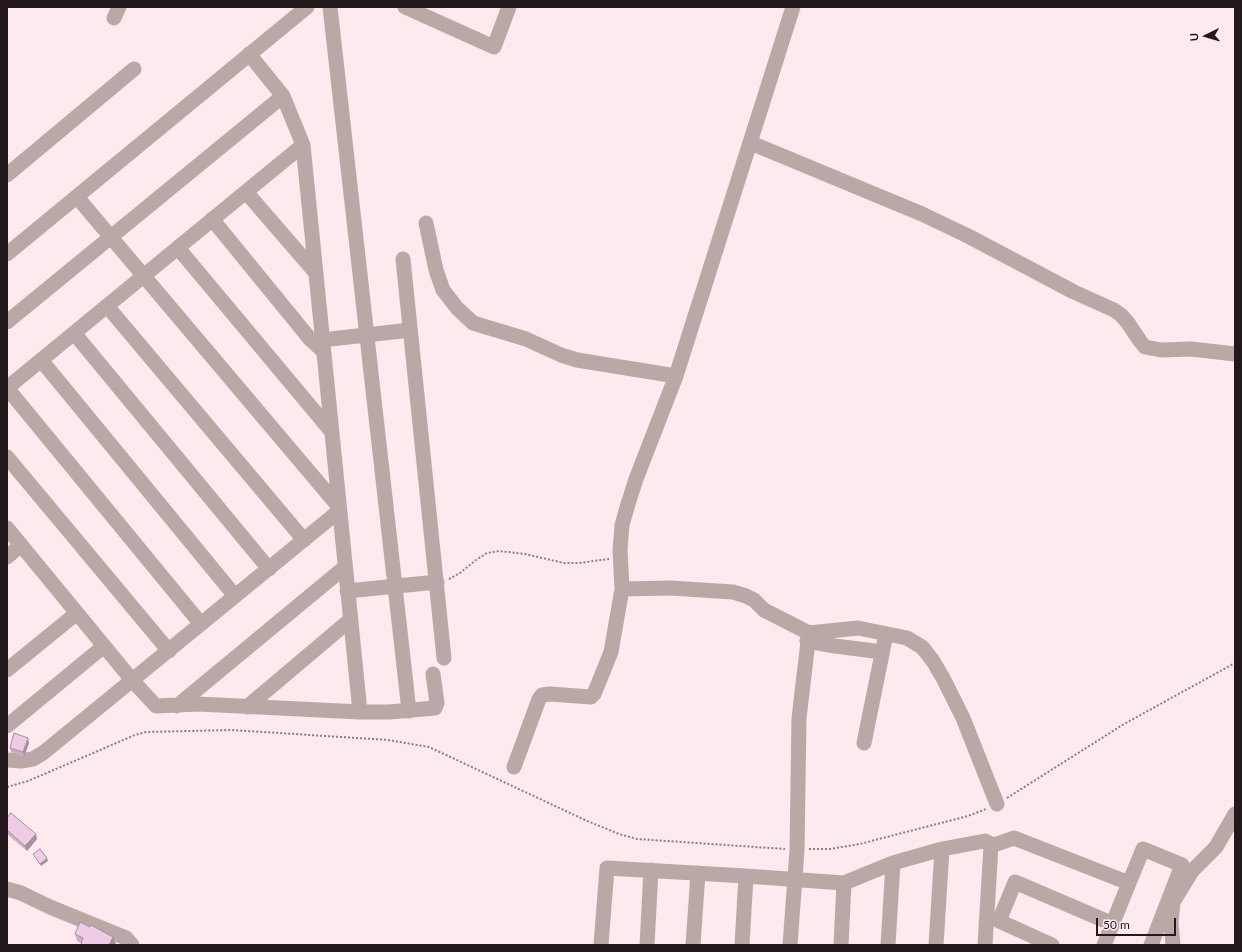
<!DOCTYPE html>
<style>
body{margin:0}
#map{position:relative;width:1242px;height:952px;overflow:hidden;background:#fde9ee;font-family:Lato,sans-serif}
canvas{display:block}
.frame{position:absolute;inset:0;border:8px solid #23181b;pointer-events:none}
.north{position:absolute;left:1186px;top:16px;width:40px;height:40px;-webkit-text-stroke:3px #fde9ee;paint-order:stroke;rotate:265deg;font-size:11px;font-weight:700;line-height:16px;text-align:center;color:#23181b}
.north::after{content:'';display:block;margin:auto;width:14px;height:18px;background:#23181b;clip-path:polygon(50% 0,100% 100%,50% 72%,0 100%)}
.scale{position:absolute;left:1096px;top:918px;width:80px;height:18px;box-sizing:border-box;border:2px solid #23181b;border-top:0;padding-left:5px;font-size:12px;line-height:14px;white-space:nowrap;color:#23181b;-webkit-text-stroke:3px #fde9ee;paint-order:stroke}
</style>
<div id="map">
<canvas width="1242" height="952"></canvas>
<div class="frame"></div>
<div class="north">U</div>
<div class="scale">50 m</div>
</div>
<script>
const context = document.querySelector('canvas').getContext('2d');
context.lineJoin = 'round';
function shape(rows) {
  const path = new Path2D();
  for (const r of rows) {
    path.moveTo(r[0], r[1]);
    for (let i = 2; i < r.length; i += 2) path.lineTo(r[i], r[i + 1]);
  }
  return path;
}
function stroke(path, color, width, dash) {
  context.strokeStyle = color;
  context.lineWidth = width;
  context.lineCap = dash ? 'butt' : 'round';
  context.setLineDash(dash || []);
  context.stroke(path);
}
function paint(path, color) {
  context.fillStyle = color;
  context.fill(path, 'evenodd');
}
stroke(shape([
 [449,579,460,573,476,560,487,553,499,551,525,554,564,563,579,563,609,559],
 [7,787,28,781,135,735,146,732,232,730,388,740,429,747,585,820,619,834,637,839,785,849],
 [1007,798,1124,724,1235,663],
 [809,849,830,849,860,844,968,816,986,809]
]), '#8c7d81', 2, [2, 2]);
stroke(shape([
 [330,7,409,711],
 [405,7,494,47,509,7],
 [114,18,119,7],
 [249,54,283,96,303,145,360,712],
 [751,143,922,214,968,236,1074,292,1114,310,1121,315,1128,323,1140,341,1145,347,1161,350,1191,349,1235,354],
 [7,175,134,69],
 [246,192,316,273],
 [77,197,339,507],
 [212,219,310,339,323,351],
 [426,223,436,270,443,290,457,308,473,323,526,339,561,355,577,360,676,376],
 [178,248,331,431],
 [7,254,307,7],
 [403,259,444,658],
 [107,306,304,540],
 [7,322,283,96],
 [74,333,269,569],
 [322,340,410,330],
 [41,360,235,596],
 [7,457,169,651],
 [7,528,132,680,156,706,198,704,360,712,389,712,435,708,437,703,433,674],
 [7,557,21,545],
 [622,589,671,588,733,592,746,596,754,600,764,610,809,633,858,628,907,638,922,647,933,661,943,678,963,718,997,804],
 [347,591,437,582],
 [201,624,7,388,303,145],
 [807,641,835,646,882,652],
 [7,670,77,613],
 [177,706,345,567],
 [247,707,350,620],
 [7,726,104,646],
 [864,743,886,634],
 [7,760,21,761,33,759,43,753,339,511],
 [514,767,539,699,542,695,550,694,591,697,594,694,611,652,622,589,620,550,622,525,628,504,636,479,676,376,793,7],
 [991,846,1014,838,1129,883,1104,945],
 [1129,883,1143,849,1182,865,1151,945],
 [7,889,21,893,50,907,126,938,132,945],
 [601,945,607,868,746,876,844,883,893,863,942,849,985,841,989,843,991,846,985,945],
 [647,945,651,870],
 [693,945,698,873],
 [742,945,746,876],
 [790,945,797,850,799,718,809,633],
 [841,945,844,883],
 [888,945,893,863],
 [936,945,942,849],
 [1052,945,999,921,1015,882,1113,924],
 [1173,945,1171,922,1173,902,1192,871,1216,847,1235,814]
]), '#bba8a6', 15);
paint(shape([
 [29,743,24,757,11,752,10,748],
 [7,818,37,839,27,851,7,834],
 [75,934,116,944,115,945,81,945,81,943,77,941]
]), '#cdafc4');
paint(shape([
 [28,738,29,743,24,757,23,752],
 [36,834,37,839,27,851,25,846],
 [47,858,48,861,41,866,40,864],
 [113,937,116,944,115,945,109,945]
]), '#a78fa0');
const building = shape([
 [14,733,28,738,23,752,10,748,14,733],
 [11,813,36,834,25,846,7,830,7,818,11,813],
 [40,849,47,858,40,864,33,854,40,849],
 [80,922,90,927,91,925,113,937,109,945,91,945,89,944,88,945,84,945,81,944,83,938,75,934,80,922]
]);
paint(building, '#eecce4');
stroke(building, '#a78fa0', 1);
</script>
